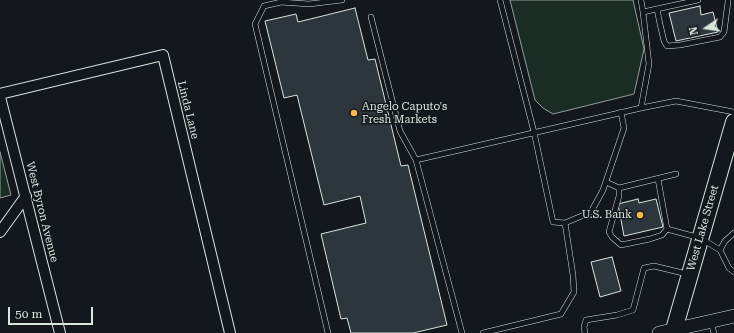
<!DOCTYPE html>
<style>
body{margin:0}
#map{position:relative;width:734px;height:333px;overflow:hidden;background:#14181c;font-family:"Roboto Serif",serif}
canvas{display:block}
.north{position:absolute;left:686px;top:8px;width:40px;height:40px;-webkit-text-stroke:3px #14181c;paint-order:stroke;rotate:257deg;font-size:11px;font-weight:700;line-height:16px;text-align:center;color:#d8e6dc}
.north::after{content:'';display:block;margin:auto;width:14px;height:18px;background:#d8e6dc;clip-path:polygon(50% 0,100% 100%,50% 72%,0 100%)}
.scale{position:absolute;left:8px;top:307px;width:85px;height:18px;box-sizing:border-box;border:2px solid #d8e6dc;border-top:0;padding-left:5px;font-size:12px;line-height:14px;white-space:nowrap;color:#d8e6dc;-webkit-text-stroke:3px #14181c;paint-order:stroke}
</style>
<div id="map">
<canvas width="734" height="333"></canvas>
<div class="north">N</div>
<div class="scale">50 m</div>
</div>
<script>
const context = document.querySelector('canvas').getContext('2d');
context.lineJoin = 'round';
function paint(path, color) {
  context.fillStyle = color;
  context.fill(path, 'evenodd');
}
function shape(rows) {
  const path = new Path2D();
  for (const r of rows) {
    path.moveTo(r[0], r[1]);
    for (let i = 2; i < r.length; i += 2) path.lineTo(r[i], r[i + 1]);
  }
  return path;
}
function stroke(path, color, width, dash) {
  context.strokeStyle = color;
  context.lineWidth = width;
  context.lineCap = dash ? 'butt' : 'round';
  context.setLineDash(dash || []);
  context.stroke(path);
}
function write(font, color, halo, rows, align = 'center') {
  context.font = font + ' "Roboto Serif",serif';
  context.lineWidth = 3;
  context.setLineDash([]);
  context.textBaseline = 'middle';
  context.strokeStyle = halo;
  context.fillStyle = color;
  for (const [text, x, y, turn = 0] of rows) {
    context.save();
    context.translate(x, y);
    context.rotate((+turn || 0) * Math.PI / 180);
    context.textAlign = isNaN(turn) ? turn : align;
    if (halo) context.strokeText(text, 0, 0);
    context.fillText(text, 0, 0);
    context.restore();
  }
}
const green = shape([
 [510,0,633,0,644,49,634,94,553,114,543,108,535,100,510,0],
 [0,152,11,195,0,198,0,152]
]);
paint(green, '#1a2d24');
stroke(green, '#939e99', 1);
const building = shape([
 [700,6,701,15,713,12,718,32,676,41,669,13,700,6],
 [355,8,368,60,375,59,401,166,408,165,447,325,413,333,351,333,347,318,341,319,321,234,366,223,360,196,324,205,297,95,284,98,265,21,296,14,298,22,355,8],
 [638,199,639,203,656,199,663,227,624,236,618,204,638,199],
 [612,257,621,291,600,297,591,262,612,257]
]);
paint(building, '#2c363c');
stroke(building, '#d8e6dc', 1);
const service = shape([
 [641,0,643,12],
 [657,9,660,24,664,41,667,46,680,45,720,37,724,32,728,2,728,0],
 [371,17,400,131,416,160],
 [641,108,649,64,643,12,698,0],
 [658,179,667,229,700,238,720,250,729,268,734,272],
 [606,182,619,188,676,174],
 [619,188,619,196,609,232,612,237,621,245,650,239,662,235,667,229],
 [565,223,591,212,603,190,624,128,621,112],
 [720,250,725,241,734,233],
 [711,322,714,333],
 [328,333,255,24,264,6,281,2,309,4,342,0],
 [462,333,416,160,641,108,676,101,734,112],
 [483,333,561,314,574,292,573,275,565,223,553,222,534,132,500,0],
 [585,333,584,327,586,320,617,315,633,310,644,268,654,266,687,274]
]);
const minor = shape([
 [0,94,163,55,230,333],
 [0,97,60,333],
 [0,232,26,196]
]);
const tertiary = shape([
 [659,333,734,316]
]);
const primary = shape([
 [673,333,734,122]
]);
stroke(service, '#d8e6dc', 6);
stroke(minor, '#d8e6dc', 12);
stroke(tertiary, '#d8e6dc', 14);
stroke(primary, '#d8e6dc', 18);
stroke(service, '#14181c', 5);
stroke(minor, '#14181c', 10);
stroke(tertiary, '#14181c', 13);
stroke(primary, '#14181c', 16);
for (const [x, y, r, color] of [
 [354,113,4,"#ffb74d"],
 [640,215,4,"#ffb74d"]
]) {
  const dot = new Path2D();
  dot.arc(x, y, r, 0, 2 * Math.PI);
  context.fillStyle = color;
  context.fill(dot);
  stroke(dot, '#14181c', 1.5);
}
write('11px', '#d8e6dc', '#14181c', [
 ["Angelo Caputo's",362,107],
 ["Fresh Markets",362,120],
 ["U.S. Bank",632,215,"right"]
], 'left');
write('11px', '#d8e6dc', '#14181c', [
 ["Linda Lane",188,110,76],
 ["West Byron Avenue",42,212,76],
 ["West Lake Street",703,228,-74]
]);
</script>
